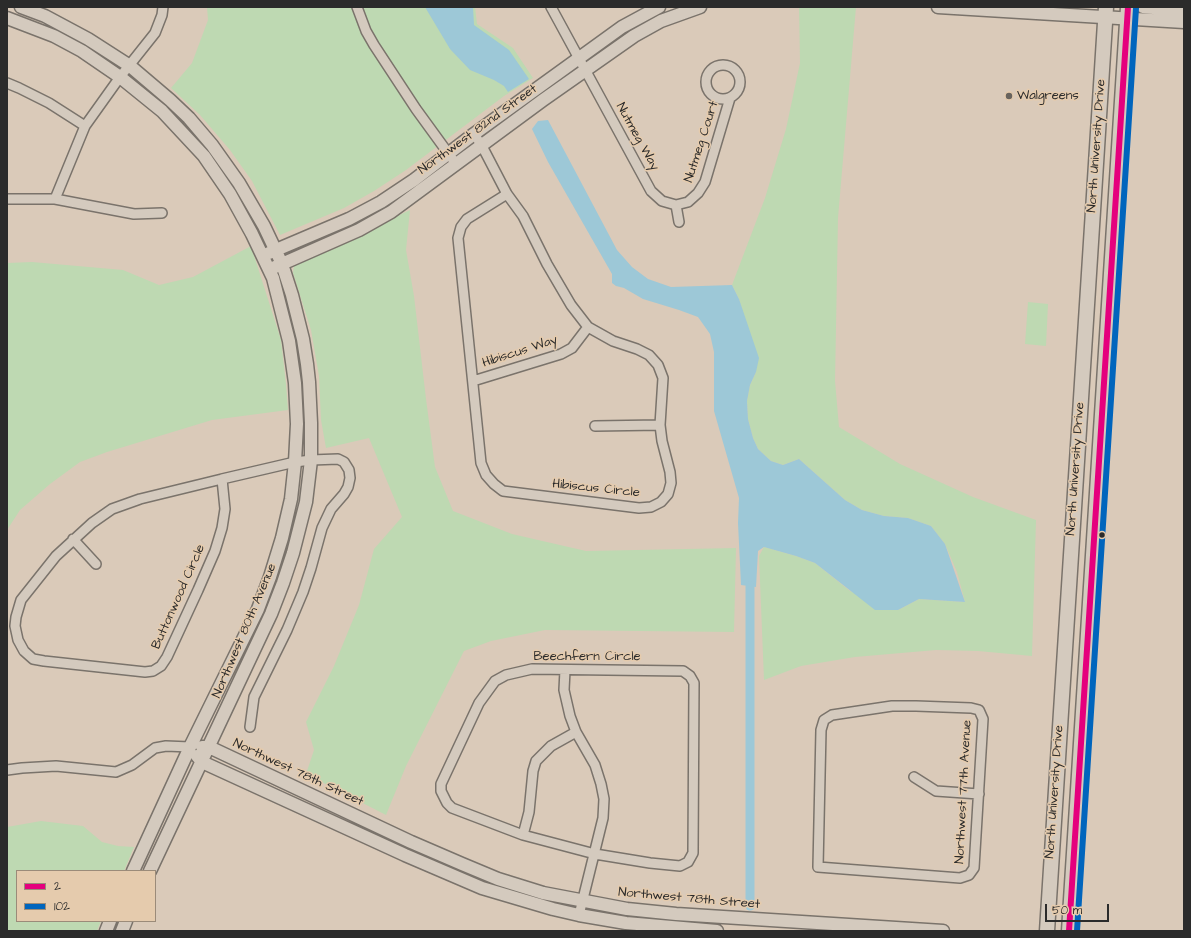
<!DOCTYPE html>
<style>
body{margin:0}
#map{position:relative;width:1191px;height:938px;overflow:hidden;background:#dacab9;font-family:"Architects Daughter",sans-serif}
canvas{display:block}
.frame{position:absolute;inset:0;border:8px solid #2b2b2b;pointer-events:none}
.legend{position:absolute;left:16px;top:870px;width:140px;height:52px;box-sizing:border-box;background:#e5cbad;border:1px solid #9b8b79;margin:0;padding:5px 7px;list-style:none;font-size:12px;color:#2b2b2b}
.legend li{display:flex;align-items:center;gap:8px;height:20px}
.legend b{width:20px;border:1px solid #9b8b79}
.scale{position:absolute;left:1045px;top:904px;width:64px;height:18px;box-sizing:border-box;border:2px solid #2b2b2b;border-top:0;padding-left:5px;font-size:12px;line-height:14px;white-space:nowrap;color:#2b2b2b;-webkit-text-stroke:3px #e5cbad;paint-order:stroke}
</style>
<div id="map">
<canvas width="1191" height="938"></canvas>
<div class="frame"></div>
<ul class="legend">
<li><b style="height:5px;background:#e5007d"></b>2</li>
<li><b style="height:5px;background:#0065bd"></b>102</li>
</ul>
<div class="scale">50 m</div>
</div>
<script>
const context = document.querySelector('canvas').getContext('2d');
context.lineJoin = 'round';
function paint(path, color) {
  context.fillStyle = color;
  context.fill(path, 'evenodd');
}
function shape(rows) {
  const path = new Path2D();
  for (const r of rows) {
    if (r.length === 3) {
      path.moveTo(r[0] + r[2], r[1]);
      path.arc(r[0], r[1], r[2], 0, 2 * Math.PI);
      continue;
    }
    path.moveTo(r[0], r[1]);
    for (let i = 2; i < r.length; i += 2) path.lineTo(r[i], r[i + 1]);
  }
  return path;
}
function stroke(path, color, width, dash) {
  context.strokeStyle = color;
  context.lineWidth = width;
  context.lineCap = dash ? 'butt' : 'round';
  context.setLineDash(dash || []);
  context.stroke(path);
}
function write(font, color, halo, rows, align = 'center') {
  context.font = font + ' "Architects Daughter",sans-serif';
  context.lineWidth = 3;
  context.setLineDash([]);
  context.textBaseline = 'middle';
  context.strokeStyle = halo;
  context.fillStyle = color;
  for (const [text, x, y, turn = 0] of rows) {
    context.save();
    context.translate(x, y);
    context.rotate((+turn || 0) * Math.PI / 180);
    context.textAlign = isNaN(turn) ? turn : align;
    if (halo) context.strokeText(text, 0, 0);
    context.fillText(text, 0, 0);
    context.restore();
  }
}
paint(shape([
 [207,7,475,7,477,24,513,48,533,78,504,96,406,170,374,191,344,208,280,235,252,181,230,150,200,115,171,88,192,63,208,20],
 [799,7,856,7,838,218,835,381,839,427,900,464,973,497,1036,520,1032,656,978,651,936,650,855,657,801,666,764,680,759,556,764,547,796,556,815,563,850,591,898,610,919,599,965,602,957,572,945,544,931,526,908,518,884,516,862,510,845,500,799,459,783,465,771,461,758,449,753,438,748,419,747,401,750,385,756,372,739,299,732,285,765,198,786,129,800,63],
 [410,210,406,250,414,296,426,399,435,467,453,511,512,534,586,551,736,548,734,632,545,630,491,641,464,651,406,766,386,815,306,774,314,750,306,722,334,666,359,605,374,549,402,517,369,438,326,448,321,420,319,376,311,330,293,273,294,265],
 [251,246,281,340,286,384,288,410,212,420,107,452,80,462,50,484,20,510,7,530,7,263,32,262,123,270,159,285,193,277],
 [1028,302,1048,304,1046,346,1025,344],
 [41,821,83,826,102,842,118,846,134,847,124,871,17,871,17,921,101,921,97,931,7,931,7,827]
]), '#bed9b2');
paint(shape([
 [425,7,473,7,474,25,509,50,529,79,508,92,504,86,494,80,470,70,450,49],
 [548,120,617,250,632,267,648,279,671,287,732,285,739,299,759,358,756,372,750,385,747,401,748,419,753,438,758,449,771,461,783,465,799,459,845,500,862,510,884,516,908,518,931,526,945,544,965,602,919,599,898,610,875,610,815,563,796,556,764,547,758,551,756,587,741,585,738,523,739,498,714,411,714,352,710,334,698,317,679,310,643,299,624,288,616,286,612,283,612,274,548,162,532,129,538,121]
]), '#9dc8d7');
stroke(shape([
 [750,586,750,906]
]), '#9dc8d7', 9);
const street = shape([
 [357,7,366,31,374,45,416,109,456,164],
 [551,7,651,191,662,201,676,205,688,202,698,193,705,182,730,98],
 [723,82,17],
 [7,83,19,88,49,103,85,126],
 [474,134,482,146,507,194,523,216,547,264,571,305,588,327,613,341,637,349,649,355,658,365,663,378,660,425,662,441,670,472,671,483,668,494,661,502,651,507,639,508,503,491,494,484,486,475,481,463,458,238,461,227,467,219,507,194],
 [7,199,55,199,134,214,162,213],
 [55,199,85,126,120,77,155,33,162,15,163,7],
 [676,205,679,222],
 [473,381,561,354,572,348,588,327],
 [595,426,660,425],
 [222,479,140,499,112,509,92,523,56,556,21,600,16,617,15,626,18,640,24,651,33,659,44,661,145,672,153,671,161,666,167,657,198,590,215,551,222,528,225,509,222,479,295,462,311,460,338,459,344,462,349,470,350,478,348,487,344,494,331,509,322,528,311,568,303,592,287,630,254,697,250,727],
 [73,539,96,564],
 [532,669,683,671,690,676,694,683,693,853,688,862,680,866,650,863,595,854,523,835,452,808,447,803,441,791,441,784,479,703,495,681,506,675,532,669],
 [565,670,564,690,570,716,576,732,595,765,601,784,604,799,603,818,579,915],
 [892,706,916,706,971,708,979,710,983,719,974,868,969,875,960,878,818,867,821,730,824,720,832,715,892,706],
 [7,770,22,768,56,766,116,772,132,765,155,748,166,746,190,747],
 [914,777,936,791,979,794],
 [523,835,529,812,533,771,536,761,551,746,576,732]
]);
const secondary = shape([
 [21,7,45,16,88,39,130,66,170,100,189,118,212,145,239,183,264,226,282,264,292,295,303,339,307,364,309,382,311,423,311,460,306,502,293,553,283,583,271,614,150,871],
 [938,7,1184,22],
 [1143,7,1184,11],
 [7,18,54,36,82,51,120,77,162,111,204,156,230,194,252,234,273,278,289,341,295,383,297,424,295,462,291,499,282,538,270,577,258,609,190,747,133,871],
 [269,253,349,219,381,202,414,180,474,134,622,27,659,7],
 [275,267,359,230,391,212,543,100,634,36,661,21,700,7],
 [202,747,209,747,411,842,462,864,498,879,543,893,627,909,676,914,943,931],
 [197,756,202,762,405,855,482,888,553,909,579,915,626,923,717,931],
 [106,931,110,921],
 [122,931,126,921]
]);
const primary = shape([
 [1047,931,1106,7],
 [1069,931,1128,7]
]);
stroke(street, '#7a736b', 12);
stroke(secondary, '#7a736b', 15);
stroke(primary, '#7a736b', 17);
stroke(street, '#d4cabe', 9);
stroke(secondary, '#d4cabe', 12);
stroke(primary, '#d4cabe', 14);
stroke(shape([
 [1069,931,1128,7]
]), '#e5007d', 6);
stroke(shape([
 [1077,931,1136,8]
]), '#0065bd', 6);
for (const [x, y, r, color] of [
 [1009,96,4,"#68635d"],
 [1102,535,3.5,"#2b2b2b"]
]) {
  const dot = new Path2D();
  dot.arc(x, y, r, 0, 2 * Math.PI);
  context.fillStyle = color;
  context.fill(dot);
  stroke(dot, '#e5cbad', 1.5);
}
write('13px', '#2b2b2b', '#e5cbad', [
 ["Walgreens",1017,96]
], 'left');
write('13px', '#2b2b2b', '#e5cbad', [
 ["Northwest 82nd Street",478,130,-36],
 ["Nutmeg Way",637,137,61],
 ["Nutmeg Court",702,142,-72],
 ["North University Drive",1097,146,-86],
 ["Hibiscus Way",520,352,-18],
 ["North University Drive",1076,469,-86],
 ["Hibiscus Circle",596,489,6],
 ["Buttonwood Circle",179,597,-66],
 ["Northwest 80th Avenue",245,631,-67],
 ["Beechfern Circle",587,657],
 ["Northwest 78th Street",298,773,25],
 ["Northwest 77th Avenue",964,792,-87],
 ["North University Drive",1055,792,-86],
 ["Northwest 78th Street",689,899,5]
]);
</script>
